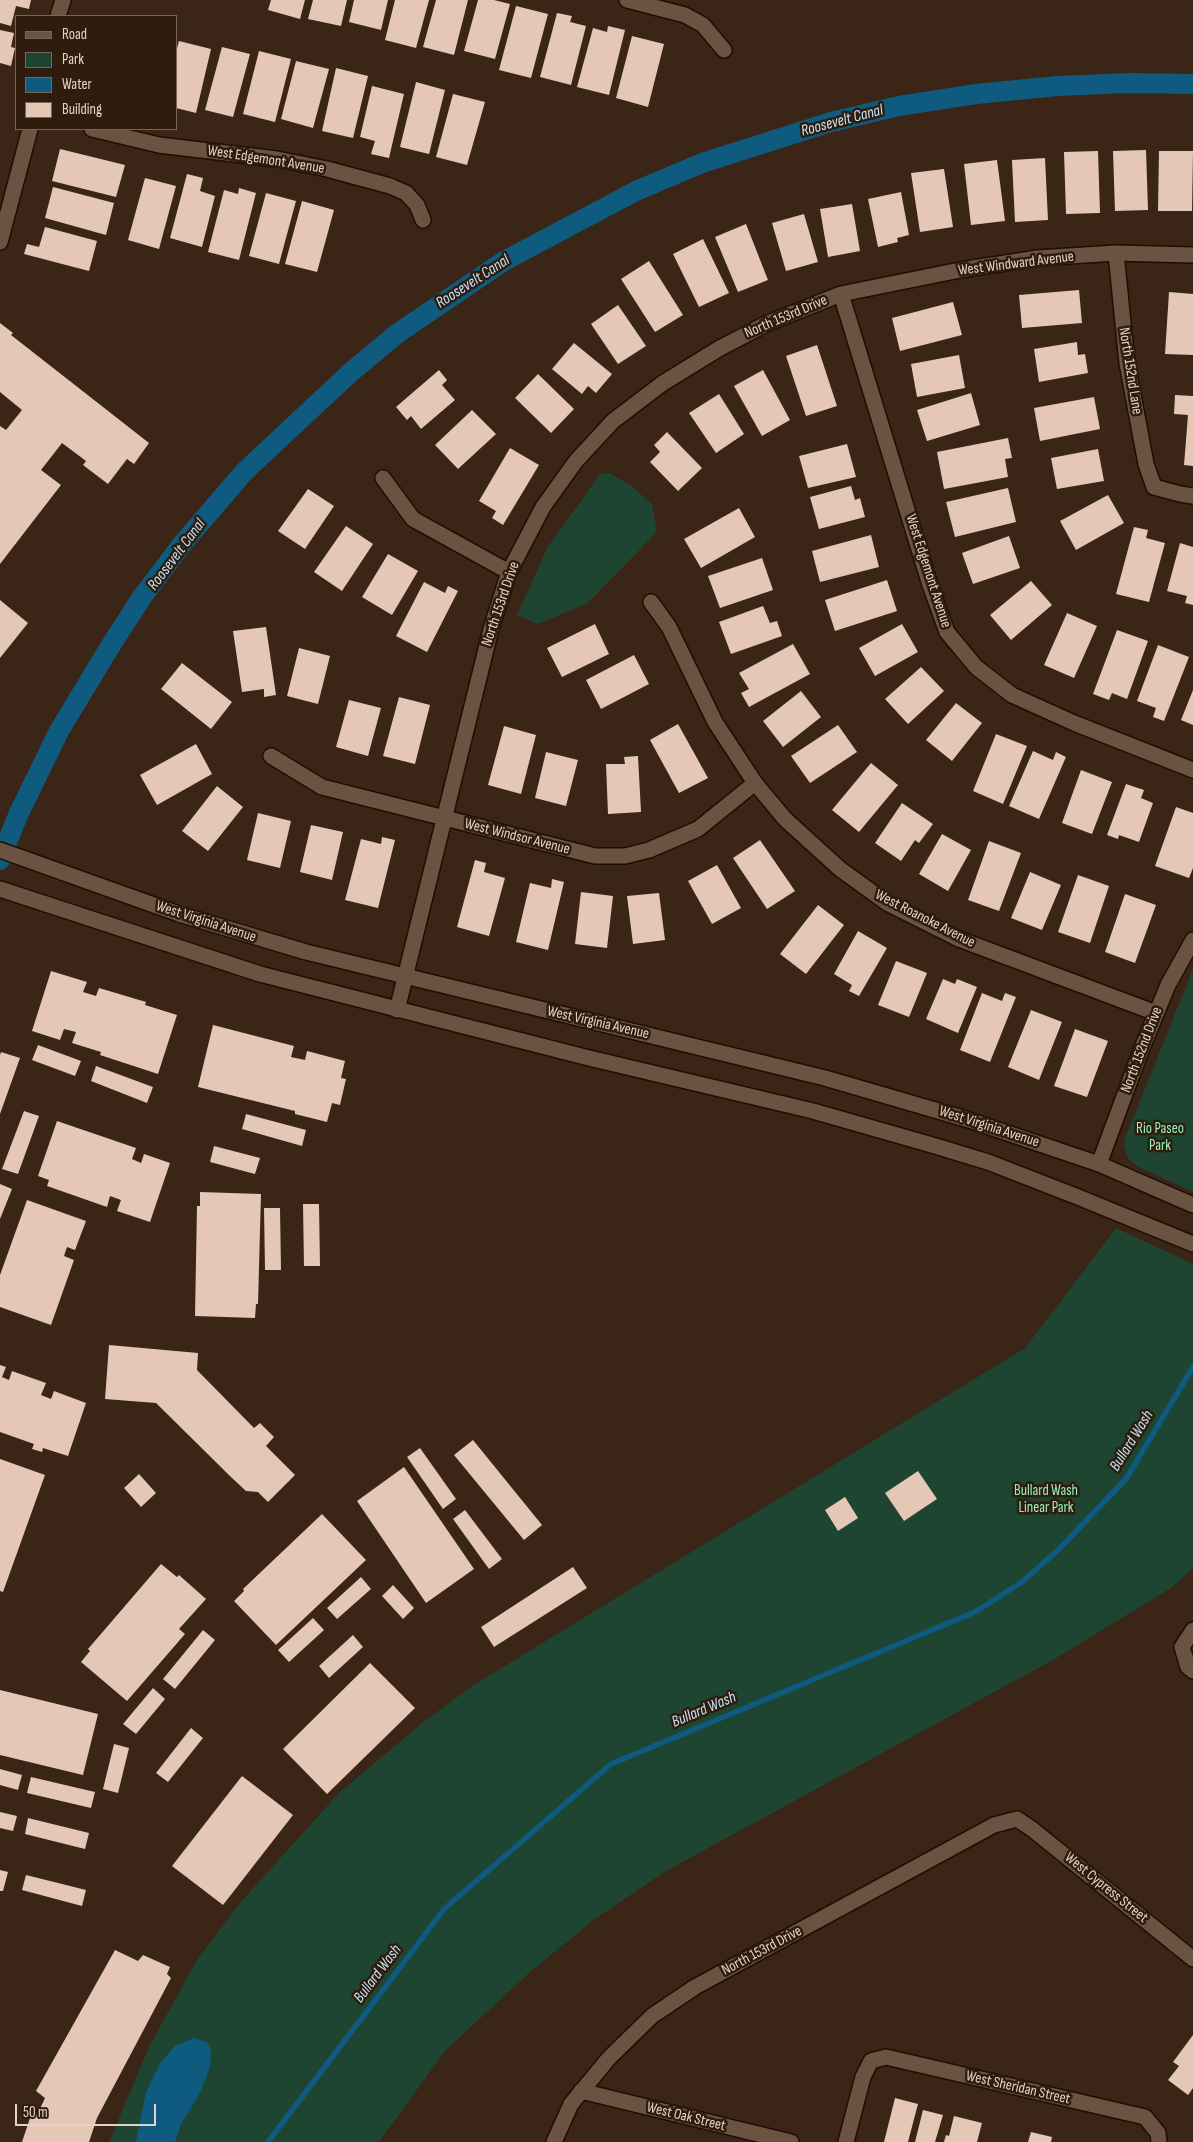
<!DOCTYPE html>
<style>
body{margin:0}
#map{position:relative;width:1193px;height:2142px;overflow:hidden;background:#3a2516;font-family:"Sofia Sans Condensed",sans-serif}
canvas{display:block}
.legend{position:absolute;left:15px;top:15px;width:162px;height:115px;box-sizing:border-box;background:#301c0c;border:1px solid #776558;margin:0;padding:6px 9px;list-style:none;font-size:15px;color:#e1d3ca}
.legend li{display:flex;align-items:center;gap:10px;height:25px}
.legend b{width:25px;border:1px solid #776558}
.scale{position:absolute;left:15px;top:2104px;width:141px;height:22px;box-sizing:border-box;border:2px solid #e1d3ca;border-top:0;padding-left:6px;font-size:15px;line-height:18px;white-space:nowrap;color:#e1d3ca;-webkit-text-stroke:4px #301c0c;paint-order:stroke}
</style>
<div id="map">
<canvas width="1193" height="2142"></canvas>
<ul class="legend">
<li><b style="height:6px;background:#6b5342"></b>Road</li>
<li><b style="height:14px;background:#1e4532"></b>Park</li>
<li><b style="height:14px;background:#0f5a7f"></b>Water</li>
<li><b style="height:14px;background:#e4c8b5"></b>Building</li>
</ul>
<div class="scale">50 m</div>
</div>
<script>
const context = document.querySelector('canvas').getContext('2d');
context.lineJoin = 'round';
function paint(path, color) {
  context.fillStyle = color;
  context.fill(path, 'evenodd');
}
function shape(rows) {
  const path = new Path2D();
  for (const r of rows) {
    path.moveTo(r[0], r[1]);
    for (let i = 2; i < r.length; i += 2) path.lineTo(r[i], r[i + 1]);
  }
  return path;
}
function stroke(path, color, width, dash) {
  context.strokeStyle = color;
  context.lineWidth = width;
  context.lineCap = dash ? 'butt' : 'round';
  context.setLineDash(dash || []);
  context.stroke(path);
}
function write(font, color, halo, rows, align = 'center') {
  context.font = font + ' "Sofia Sans Condensed",sans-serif';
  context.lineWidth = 5;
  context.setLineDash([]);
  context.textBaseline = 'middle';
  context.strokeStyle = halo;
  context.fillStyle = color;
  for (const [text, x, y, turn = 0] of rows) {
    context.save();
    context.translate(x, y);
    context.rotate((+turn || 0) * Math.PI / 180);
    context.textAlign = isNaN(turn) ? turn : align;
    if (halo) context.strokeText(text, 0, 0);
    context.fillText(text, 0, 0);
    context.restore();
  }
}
paint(shape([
 [609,473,629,484,652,504,657,532,588,603,538,624,517,615,547,548,600,474],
 [1193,969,1193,1192,1137,1166,1128,1158,1124,1146,1125,1138],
 [1116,1228,1193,1264,1193,1568,1171,1588,1053,1660,666,1871,595,1919,530,1972,445,2051,379,2142,109,2142,150,2045,198,1958,245,1897,339,1793,421,1724,472,1686,1025,1348]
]), '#1e4532');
paint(shape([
 [194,2038,207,2042,211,2051,210,2067,200,2093,181,2124,175,2142,136,2142,146,2092,161,2062,175,2046]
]), '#0f5a7f');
stroke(shape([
 [268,2142,445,1908,611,1764,975,1612,1022,1582,1059,1549,1126,1479,1193,1367]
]), '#0f5a7f', 5.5);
stroke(shape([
 [0,860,19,813,59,731,111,645,142,597,183,543,245,471,351,372,398,333,504,261,636,191,702,163,831,122,899,106,976,94,1057,86,1129,83,1193,84]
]), '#0f5a7f', 20);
paint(shape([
 [0,0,31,0,29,9,16,6,11,26,0,23],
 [271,0,305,0,300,19,268,10],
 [313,0,347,0,341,26,308,19],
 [354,0,388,0,381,30,349,22],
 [395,0,429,0,416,48,385,40],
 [436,0,468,0,454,55,423,47],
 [478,0,494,0,510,4,495,59,464,51],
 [516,6,548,14,531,78,499,70],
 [557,13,572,16,570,22,586,26,571,85,540,77],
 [608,26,625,30,609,95,577,87,593,28,607,32],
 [0,30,14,33,11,47,15,48,11,66,0,63],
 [632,36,664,44,648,107,616,98],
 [179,41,211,49,196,113,176,108,176,52],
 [222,47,250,54,233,117,205,110],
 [259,51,291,59,275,122,243,114],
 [296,61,329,69,313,128,281,119],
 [336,68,368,76,353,138,322,131],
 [416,82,445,90,429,154,400,147],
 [372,86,404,94,389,158,371,154,375,141,360,137],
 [453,94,485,102,467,165,436,157],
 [60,149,125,165,116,197,52,181],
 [1146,150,1148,210,1115,211,1113,151],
 [1098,151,1100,213,1066,214,1064,152],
 [1159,151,1193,151,1192,211,1158,211],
 [1045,158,1048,220,1015,222,1012,160],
 [997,160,1005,221,971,225,964,164],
 [944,169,953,227,920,232,911,173],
 [187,174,203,178,200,191,215,196,202,247,170,238],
 [145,178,176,186,159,249,128,240],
 [53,187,114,203,106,235,45,218],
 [239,188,256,193,239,260,208,252,224,190,238,194],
 [901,192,909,235,897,238,898,242,878,247,868,199],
 [266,193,296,201,279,264,249,256],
 [302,201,334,210,317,272,285,264],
 [852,204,860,251,828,257,820,209],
 [804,214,818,262,786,271,772,223],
 [746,224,768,280,738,292,715,237],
 [45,227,97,241,89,271,24,254,27,244,39,247],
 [703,239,729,293,699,307,673,254],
 [649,261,683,315,655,332,621,279],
 [1079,290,1082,323,1022,328,1019,295],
 [1169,292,1193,294,1193,355,1165,354],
 [953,302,962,335,900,351,892,318],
 [618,305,646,346,618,364,591,324],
 [0,323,13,333,11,335,149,443,134,464,127,459,108,484,83,465,86,461,62,443,41,470,61,485,0,564,0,426,6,430,22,410,0,392],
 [1077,342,1078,355,1085,354,1088,373,1039,382,1034,349],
 [574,343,612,374,596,393,588,386,582,394,552,369],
 [817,345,837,406,806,416,786,356],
 [959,355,965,388,917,397,911,364],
 [439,370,447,380,442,385,455,400,421,429,411,416,407,420,396,407],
 [763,370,790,420,762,436,734,386],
 [538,374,574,409,551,433,515,398],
 [971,393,980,425,927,441,917,410],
 [719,394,744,434,716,453,689,413],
 [1175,395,1193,396,1193,466,1184,465,1188,415,1174,414],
 [1094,397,1100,429,1040,441,1034,408],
 [472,410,496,434,458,469,435,445],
 [667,432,702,468,678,491,650,462,660,452,654,445],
 [1008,438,1012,458,1005,459,1008,477,944,489,937,452],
 [847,444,856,477,808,488,799,456],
 [510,448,539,465,503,525,492,518,496,511,479,501],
 [1098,449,1104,481,1057,489,1051,458],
 [851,486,855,500,860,498,865,517,819,529,810,497],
 [1008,488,1016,522,955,537,946,502],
 [308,489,334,506,305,549,278,531],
 [1108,495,1124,523,1076,550,1060,521],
 [739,508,755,537,701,568,684,539],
 [346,526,373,544,342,591,314,572],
 [1134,527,1148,530,1146,538,1165,543,1149,602,1116,594],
 [871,535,879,567,820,582,812,551],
 [1009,536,1020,568,973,584,962,553],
 [1180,543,1193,547,1193,605,1185,603,1187,596,1167,591],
 [388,554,418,571,392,615,362,597],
 [762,558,773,590,720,608,708,576],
 [887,580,897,611,835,631,825,600],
 [1031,581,1052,605,1011,640,990,615],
 [424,582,445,593,448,586,458,591,427,652,396,636],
 [0,600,28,623,0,658],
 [763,606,770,623,777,621,782,636,731,654,719,622],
 [1067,613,1097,626,1074,678,1044,665],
 [595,624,609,654,562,677,547,648],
 [902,624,918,652,875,676,859,648],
 [266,627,276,695,264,697,264,689,242,692,233,631],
 [1117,630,1148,641,1127,699,1112,693,1109,700,1093,694],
 [793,644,810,674,749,707,741,693,749,689,739,673],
 [1158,645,1189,657,1164,721,1153,717,1156,708,1137,701],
 [299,648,330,656,318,704,287,696],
 [634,655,649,684,601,709,586,680],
 [182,663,232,702,211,729,161,689],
 [921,667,944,691,908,724,885,699],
 [1193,690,1193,725,1181,720],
 [801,691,821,717,783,747,763,721],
 [399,697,430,705,415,764,383,756],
 [349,700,381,708,368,756,336,747],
 [956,703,982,723,952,761,926,740],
 [678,724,708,778,679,793,650,740],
 [838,725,857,752,810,783,791,756],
 [504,726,536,735,521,794,488,785],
 [996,734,1027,746,1003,804,973,791],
 [196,744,212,774,157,805,140,775],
 [1033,751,1053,760,1056,752,1066,757,1039,819,1009,806],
 [546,752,578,760,566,806,535,798],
 [638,756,641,812,608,814,606,764,625,764,624,757],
 [871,763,898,785,859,832,832,810],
 [1081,770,1112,782,1092,834,1062,823],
 [1126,784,1144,790,1141,798,1153,803,1139,842,1119,835,1118,839,1107,835],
 [217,786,243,807,208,851,182,831],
 [902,803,933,824,919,843,915,840,901,861,875,843],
 [1176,807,1193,813,1193,868,1189,878,1155,866],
 [258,813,291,821,280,868,247,860],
 [311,825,343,832,332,880,300,872],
 [942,834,971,850,948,891,919,874],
 [382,837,395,840,378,908,345,900,361,839,381,844],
 [760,840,795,891,767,909,733,858],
 [989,841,1021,853,999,911,968,900],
 [475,860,486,863,484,872,505,878,489,936,457,927],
 [717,865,741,908,712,924,688,881],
 [1030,872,1061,885,1042,930,1011,918],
 [1078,875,1109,886,1090,943,1058,932],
 [552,879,564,882,548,950,516,942,530,883,551,888],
 [581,892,613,896,607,948,575,944],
 [659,893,665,940,633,944,627,896],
 [1125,894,1156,905,1135,963,1105,952],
 [818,905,844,925,806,974,780,954],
 [858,931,887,948,859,996,849,991,852,985,834,974],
 [896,961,927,973,909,1017,878,1005],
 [51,971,87,982,83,992,96,996,99,988,146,1002,145,1005,177,1015,158,1074,100,1055,101,1052,72,1043,76,1032,64,1029,60,1040,32,1031],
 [943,979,955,984,957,979,977,987,958,1033,926,1019],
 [982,993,1002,1001,1005,993,1016,997,990,1062,960,1050],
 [1031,1010,1062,1022,1039,1080,1008,1067],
 [213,1025,294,1046,291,1057,305,1060,307,1051,345,1061,341,1078,346,1079,340,1105,332,1103,327,1122,295,1114,295,1111,198,1087],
 [1075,1029,1108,1041,1087,1097,1054,1086],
 [38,1045,81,1061,75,1076,32,1060],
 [1,1052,20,1058,0,1114,0,1055],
 [96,1066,153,1087,147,1103,91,1081],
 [24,1111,39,1116,18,1174,2,1169],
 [246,1114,306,1130,302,1146,242,1129],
 [57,1121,136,1148,132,1159,141,1163,144,1154,170,1163,150,1222,117,1211,121,1200,110,1196,107,1207,47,1186,49,1180,38,1176],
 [214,1146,260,1158,255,1174,210,1162],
 [0,1184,12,1189,0,1219],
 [200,1192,261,1194,258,1304,256,1304,255,1318,195,1316,197,1206,200,1206],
 [27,1200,86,1221,75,1250,67,1247,64,1256,74,1260,51,1325,0,1307,0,1275],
 [303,1204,319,1204,320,1266,304,1266],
 [264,1208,280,1208,281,1270,265,1270],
 [109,1345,198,1353,197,1370,254,1428,260,1423,274,1437,266,1446,295,1475,268,1502,258,1492,246,1491,232,1478,156,1403,105,1399],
 [0,1365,6,1367,2,1377,9,1380,12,1371,46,1383,41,1395,51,1399,54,1391,86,1403,68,1456,43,1448,42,1452,32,1449,34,1444,0,1432],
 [473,1440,542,1525,524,1540,454,1455],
 [420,1448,456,1499,443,1509,407,1457],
 [0,1459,45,1475,3,1592,0,1591],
 [404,1467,474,1569,426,1603,357,1501],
 [918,1471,937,1499,904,1521,885,1493],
 [139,1474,156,1493,141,1507,124,1488],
 [845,1497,858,1518,838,1531,825,1510],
 [465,1510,502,1559,489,1569,453,1519],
 [322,1514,366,1560,276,1645,234,1601,244,1591,243,1589],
 [161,1564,177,1577,179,1575,206,1599,179,1629,185,1634,127,1701,81,1662,90,1651,88,1649],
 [573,1567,587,1588,494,1647,481,1627],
 [361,1577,371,1589,337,1619,327,1608],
 [393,1585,414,1608,403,1619,382,1596],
 [313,1618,324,1630,289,1662,278,1650],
 [203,1630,215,1640,175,1689,163,1679],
 [353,1635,363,1647,329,1678,319,1666],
 [370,1663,415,1708,327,1794,283,1749],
 [153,1688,165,1699,136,1734,123,1724],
 [0,1690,98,1714,83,1775,0,1755],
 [191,1728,203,1738,168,1782,156,1773],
 [114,1744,129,1748,118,1793,103,1789],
 [0,1769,22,1775,18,1790,0,1785],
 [242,1776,293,1815,223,1905,172,1866],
 [31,1777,95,1792,91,1808,27,1793],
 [0,1812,17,1816,13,1831,0,1828],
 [28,1818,89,1833,85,1849,25,1834],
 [0,1870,8,1872,3,1891,0,1891],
 [26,1875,86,1890,82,1906,22,1890],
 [115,1950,138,1961,143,1955,170,1967,167,1974,171,1978,97,2118,89,2142,22,2142,32,2112,38,2113,45,2098,36,2091],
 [1193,2035,1193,2088,1188,2095,1168,2080,1179,2066,1173,2062],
 [895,2098,918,2104,908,2142,884,2142],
 [923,2110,943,2115,935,2142,915,2142],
 [954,2116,982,2123,977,2142,944,2142,946,2135,949,2136],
 [1031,2132,1052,2137,1051,2142,1028,2142]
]), '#e4c8b5');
const street = shape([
 [627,0,685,15,703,25,724,50],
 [58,16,63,0],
 [92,129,159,145,277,159,327,169,390,186,406,193,417,205,423,220],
 [0,242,30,129],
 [1116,253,1127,363,1146,464,1154,487,1180,494,1193,496],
 [841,294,930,585,947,632,976,667,1012,695,1074,723,1193,770],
 [383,478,413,519,509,572],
 [651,602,669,627,715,722,755,783,785,819,840,869,887,903,959,939,1156,1013],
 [271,756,322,787,595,856,625,856,649,850,698,829,755,783],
 [397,1010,491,629,509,572,543,507,576,461,613,421,663,383,720,348,768,323,841,294,960,270,1038,258,1116,253,1193,255],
 [1099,1164,1142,1048,1168,985,1193,940],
 [1193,1630,1182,1647,1188,1667,1193,1671],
 [581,2091,791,2142],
 [554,2142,571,2104,609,2058,652,2016,695,1987,994,1825,1017,1819,1032,1829,1193,1959],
 [846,2142,863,2077,871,2061,886,2057,1145,2117,1158,2133,1159,2142]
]);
const secondary = shape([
 [0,850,179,914,306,952,825,1078,969,1120,1099,1164,1193,1205],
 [0,889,260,974,589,1058,813,1111,932,1145,988,1162,1078,1197,1193,1244]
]);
stroke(street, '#200e02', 18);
stroke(secondary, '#200e02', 18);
stroke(street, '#6b5342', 15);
stroke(secondary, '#6b5342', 15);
write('15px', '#e1d3ca', '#301c0c', [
 ["West Edgemont Avenue",266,160,9],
 ["West Windward Avenue",1016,264,-7],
 ["North 153rd Drive",786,317,-23],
 ["North 152nd Lane",1130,371,81],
 ["West Edgemont Avenue",928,571,72],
 ["North 153rd Drive",501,604,-71],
 ["West Windsor Avenue",517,837,14],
 ["West Roanoke Avenue",925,919,27],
 ["West Virginia Avenue",206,922,18],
 ["West Virginia Avenue",598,1023,13],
 ["North 152nd Drive",1142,1050,-69],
 ["West Virginia Avenue",989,1127,18],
 ["West Cypress Street",1106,1888,39],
 ["North 153rd Drive",762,1951,-28],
 ["West Sheridan Street",1018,2088,13],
 ["West Oak Street",686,2117,14]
]);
write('15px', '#8ff4bf', '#301c0c', [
 ["Rio Paseo",1160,1129],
 ["Park",1160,1146],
 ["Bullard Wash",1046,1491],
 ["Linear Park",1046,1508]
]);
write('italic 16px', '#c1e4fb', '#301c0c', [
 ["Roosevelt Canal",842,121,-15],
 ["Roosevelt Canal",473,282,-33],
 ["Roosevelt Canal",177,555,-53],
 ["Bullard Wash",1132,1441,-58],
 ["Bullard Wash",704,1710,-23],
 ["Bullard Wash",378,1974,-53]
]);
</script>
